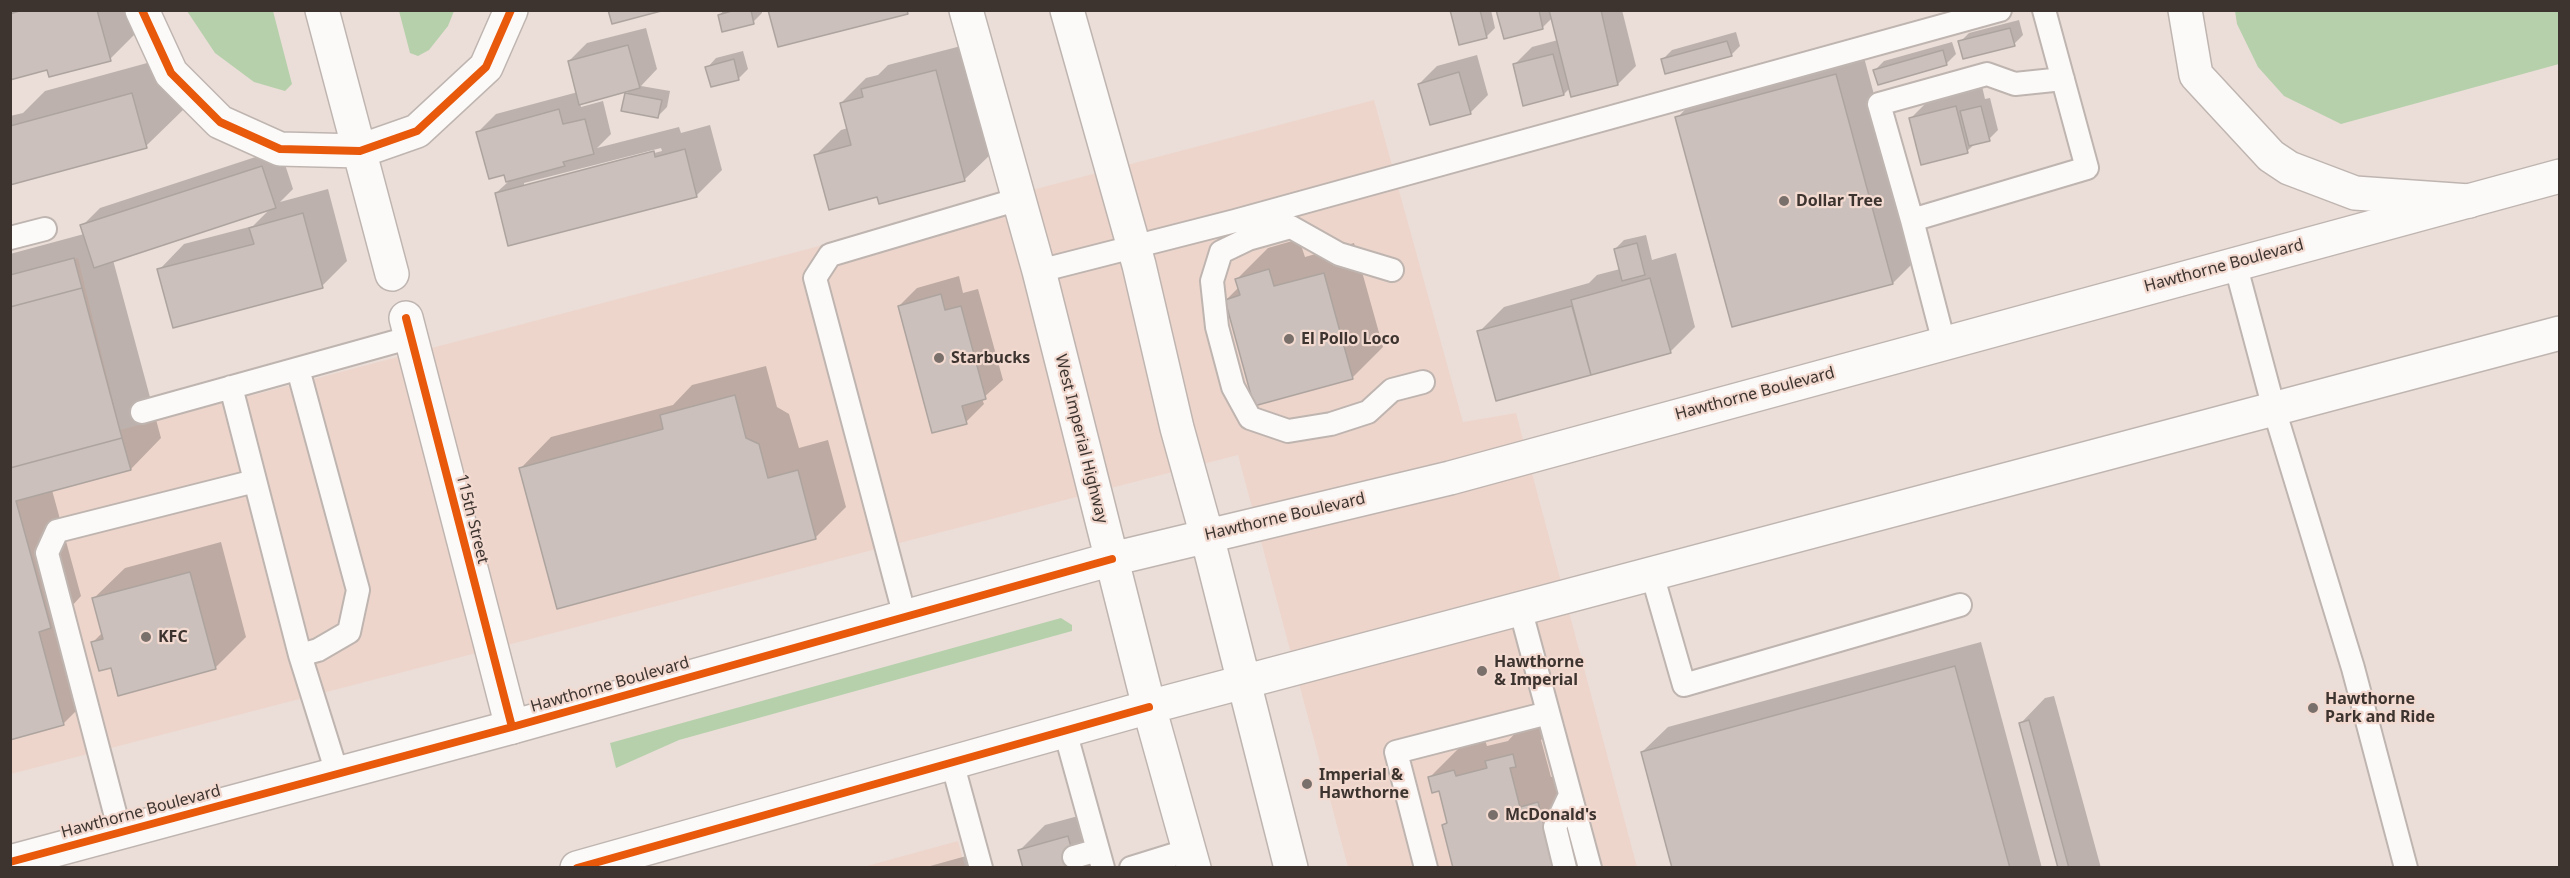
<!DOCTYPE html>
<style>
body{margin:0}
#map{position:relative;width:2570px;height:878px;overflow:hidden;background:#ebded8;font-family:"Noto Sans",sans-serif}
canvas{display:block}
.frame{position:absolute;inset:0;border:12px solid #3d3430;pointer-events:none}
</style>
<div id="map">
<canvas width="2570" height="878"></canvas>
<div class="frame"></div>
</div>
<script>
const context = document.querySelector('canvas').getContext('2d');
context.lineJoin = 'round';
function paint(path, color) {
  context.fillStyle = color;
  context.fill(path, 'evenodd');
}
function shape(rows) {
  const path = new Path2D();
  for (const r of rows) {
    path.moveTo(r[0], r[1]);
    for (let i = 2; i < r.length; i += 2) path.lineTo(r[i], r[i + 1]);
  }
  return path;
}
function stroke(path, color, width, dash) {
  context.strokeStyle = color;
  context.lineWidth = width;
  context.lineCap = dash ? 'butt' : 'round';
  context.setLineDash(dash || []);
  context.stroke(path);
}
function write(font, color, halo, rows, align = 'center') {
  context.font = font + ' "Noto Sans",sans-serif';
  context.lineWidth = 4.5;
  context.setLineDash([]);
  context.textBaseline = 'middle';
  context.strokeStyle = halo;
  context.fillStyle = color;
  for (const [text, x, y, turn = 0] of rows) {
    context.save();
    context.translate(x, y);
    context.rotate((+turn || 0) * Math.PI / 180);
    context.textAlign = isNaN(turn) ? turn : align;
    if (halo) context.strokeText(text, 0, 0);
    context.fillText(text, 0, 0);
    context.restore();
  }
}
paint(shape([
 [1374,100,1463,422,1516,413,1637,867,1348,867,1238,455,11,774,11,276,78,258,120,430],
 [958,841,965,867,863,867]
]), '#edd5cb');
paint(shape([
 [187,11,273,11,292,84,285,91,254,82,215,53],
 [399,11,399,10,454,11,448,26,429,50,418,56,410,53],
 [2235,11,2559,11,2559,64,2341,124,2284,96,2258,67,2237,24],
 [1061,618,1072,625,1072,631,679,740,616,768,610,743]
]), '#b6d0ac');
paint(shape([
 [10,10,129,10,135,34,110,59,48,68,11,78,10,84],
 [724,10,762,10,762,13,753,22,719,16],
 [1451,10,1491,10,1495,28,1486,37],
 [1498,10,1622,10,1636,66,1618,84,1570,88,1564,94,1514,65,1532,47,1558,40,1552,18,1543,27,1505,37],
 [2019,20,2023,35,2014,44,1960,42,1969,33],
 [646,28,657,69,641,86,670,91,667,107,658,116,626,94,631,89,580,103,581,107,603,101,611,134,597,148,679,127,681,133,710,125,722,170,697,195,509,244,496,193,508,182,505,173,478,132,496,114,578,92,569,61,587,43],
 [661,148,662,151,524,187,524,183],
 [1736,32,1740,46,1731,55,1663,59,1672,50],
 [1952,42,1956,54,1947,63,1879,83,1875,70,1884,61],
 [961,46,990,155,964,180,878,195,816,155,841,130,848,128,841,103,866,78,878,75,888,65],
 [1862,50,1918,258,1893,283,1734,325,1677,118,1702,92],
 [743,51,748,69,739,78,707,68,716,58],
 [1477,55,1488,95,1470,113,1419,84,1437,66],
 [169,57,184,109,146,146,14,182,10,186,10,116,23,113,45,91],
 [1981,82,1985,99,1990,98,1998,130,1989,139,1976,143,1967,151,1911,118,1936,93],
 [280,149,293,189,280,202,328,189,347,261,322,286,159,270,184,244,253,226,271,208,113,260,161,438,131,469,52,490,81,596,71,607,94,693,63,724,10,738,10,254,84,234,82,226,100,208],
 [1646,235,1652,260,1676,253,1695,327,1670,352,1497,399,1479,332,1504,307,1589,283,1597,275,1620,269,1615,249,1624,240],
 [1299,239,1305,257,1354,243,1383,347,1352,378,1226,300,1239,287,1237,279,1268,248],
 [959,276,963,293,978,289,1003,380,982,399,984,404,966,422,899,306,917,288],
 [766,366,777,407,789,414,799,448,828,440,846,507,815,538,521,468,551,437,673,405,692,385],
 [221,542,246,637,215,668,112,667,93,642,103,632,94,598,125,568],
 [1981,642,2042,868,1674,868,1642,752,1668,727],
 [2054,696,2101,868,2059,868,2020,724,2045,698],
 [1544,724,1546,735,1541,740,1551,777,1568,772,1593,868,1454,868,1443,825,1448,821,1440,790,1430,777,1460,747,1485,740,1487,746,1508,741,1517,731],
 [1093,812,1109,868,1024,868,1020,850,1045,825],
 [977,853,981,868,923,868]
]), '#0003');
const building = shape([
 [22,10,97,10,111,61,49,77,47,70,10,80,10,14,22,10],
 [608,10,665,10,612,24,608,10],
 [735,10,751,10,754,24,722,32,718,15,735,10],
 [768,10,907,10,908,14,778,47,768,10],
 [1450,10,1480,10,1487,38,1459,45,1450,10],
 [1496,10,1539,10,1543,29,1504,39,1496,10],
 [1549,10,1601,10,1618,85,1571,97,1549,10],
 [2010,28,2015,46,1963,59,1958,41,2010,28],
 [1727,41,1732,56,1665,74,1661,59,1727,41],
 [628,45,640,88,579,105,568,61,628,45],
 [1943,50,1947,65,1878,85,1873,70,1943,50],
 [1553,54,1564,95,1523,106,1513,64,1553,54],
 [734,59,739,80,711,87,705,67,734,59],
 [936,70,965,181,879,204,877,197,829,210,814,155,851,145,840,103,863,97,861,89,936,70],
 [1459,72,1471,114,1430,125,1418,84,1459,72],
 [1836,74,1893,284,1732,327,1675,117,1836,74],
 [132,93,147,148,10,185,10,126,132,93],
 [625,93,662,100,658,118,621,111,625,93],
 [1956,106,1968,153,1921,165,1909,118,1956,106],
 [1981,106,1990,141,1969,146,1960,111,1981,106],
 [559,109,563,124,585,119,594,154,563,162,565,166,506,182,504,175,489,179,476,132,559,109],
 [685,149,697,197,508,246,495,193,654,151,655,157,685,149],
 [262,166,276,208,94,268,80,225,262,166],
 [303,213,323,288,173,328,157,269,254,244,249,228,303,213],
 [1637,243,1645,275,1622,281,1614,249,1637,243],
 [74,258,82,288,10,307,10,275,74,258],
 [1269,269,1274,286,1324,273,1353,379,1254,406,1225,300,1240,295,1235,279,1269,269],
 [1650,278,1671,353,1591,375,1571,300,1650,278],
 [82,288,122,438,10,468,10,307,82,288],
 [941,294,945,310,961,306,986,399,962,406,967,424,932,433,898,306,941,294],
 [1572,306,1591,375,1496,401,1477,331,1572,306],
 [735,395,746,438,759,444,768,478,798,470,816,539,557,609,519,468,663,429,660,415,735,395],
 [122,438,131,470,16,501,51,628,39,632,64,725,10,740,10,468,122,438],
 [190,572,216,669,118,696,111,668,99,671,91,642,103,639,92,598,190,572],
 [1955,666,2010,868,1672,868,1641,752,1955,666],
 [2029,720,2069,868,2058,868,2019,723,2029,720],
 [1513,754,1516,767,1510,768,1520,807,1538,802,1555,868,1453,868,1442,825,1447,823,1439,791,1432,793,1428,777,1454,770,1456,776,1487,768,1485,761,1513,754],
 [1068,836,1077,868,1023,868,1018,850,1068,836]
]);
paint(building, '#cbc0bb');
stroke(building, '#aea49f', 1.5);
const service = shape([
 [1912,220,1879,104,1987,74,2015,84,2063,79],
 [10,238,45,229],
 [2235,263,2274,409,2353,668,2406,868],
 [1392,270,1339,254,1291,227,1248,239,1221,252,1212,281,1217,327,1233,387,1250,418,1288,431,1331,424,1368,412,1392,390,1423,382],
 [1039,271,1235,221,2000,10],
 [1944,343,1912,220,2087,168,2044,10],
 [298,369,358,590,349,632,318,650,300,655],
 [231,387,300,655,337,773],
 [142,412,412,337],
 [1652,574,1684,685,1960,605],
 [1520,608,1590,868],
 [905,617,815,278,830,255,1019,199],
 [1065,731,1103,868],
 [952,762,981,868],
 [120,832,47,553,57,531,255,481],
 [1074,857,1098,850],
 [1131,868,1189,850],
 [1426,868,1396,752,1548,713],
 [1565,868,1555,827,1570,795]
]);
const minor = shape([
 [142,10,171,73,220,122,280,149,360,151,417,131,486,67,511,10],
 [322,10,392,274],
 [406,318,512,727]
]);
const primary = shape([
 [966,10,1039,271,1149,707,1194,868],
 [1067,10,1139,265,1177,428,1207,536,1291,868],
 [10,862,512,727,1112,559,1450,478,2560,176],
 [577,868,1149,707,2560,333]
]);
const motorway = shape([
 [2185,10,2196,75,2271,156,2289,168,2355,193,2469,201]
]);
stroke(service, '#bfb5b0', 26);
stroke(minor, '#bfb5b0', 36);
stroke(primary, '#bfb5b0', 36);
stroke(motorway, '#bfb5b0', 36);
stroke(service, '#fcfaf9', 22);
stroke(minor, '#fcfaf9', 33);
stroke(primary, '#fcfaf9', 33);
stroke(motorway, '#fcfaf9', 33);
stroke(shape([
 [142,10,171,73,220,122,280,149,360,151,417,131,486,67,511,10],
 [406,318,512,727],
 [10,862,512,727,1112,559],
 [577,868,1149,707]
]), '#e8590c', 8);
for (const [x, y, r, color] of [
 [1784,201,6,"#7a706b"],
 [1289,339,6,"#7a706b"],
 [939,358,6,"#7a706b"],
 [146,637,6,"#7a706b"],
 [1482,671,6,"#7a706b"],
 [2313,708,6,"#7a706b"],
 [1307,784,6,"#7a706b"],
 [1493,815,6,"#7a706b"]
]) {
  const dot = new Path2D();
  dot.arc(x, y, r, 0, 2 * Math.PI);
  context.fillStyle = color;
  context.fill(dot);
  stroke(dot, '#f3dad0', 2);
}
write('bold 16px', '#3d3430', '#f3dad0', [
 ["Dollar Tree",1796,201],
 ["El Pollo Loco",1301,339],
 ["Starbucks",951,358],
 ["KFC",158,637],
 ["Hawthorne",1494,662],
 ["& Imperial",1494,680],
 ["Hawthorne",2325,699],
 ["Park and Ride",2325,717],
 ["Imperial &",1319,775],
 ["Hawthorne",1319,793],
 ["McDonald's",1505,815]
], 'left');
write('16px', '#3d3430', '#f3dad0', [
 ["Hawthorne Boulevard",2224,266,-15],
 ["Hawthorne Boulevard",1755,394,-15],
 ["West Imperial Highway",1081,439,76],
 ["Hawthorne Boulevard",1285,517,-13],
 ["115th Street",472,519,76],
 ["Hawthorne Boulevard",610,685,-16],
 ["Hawthorne Boulevard",141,812,-15]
]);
</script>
